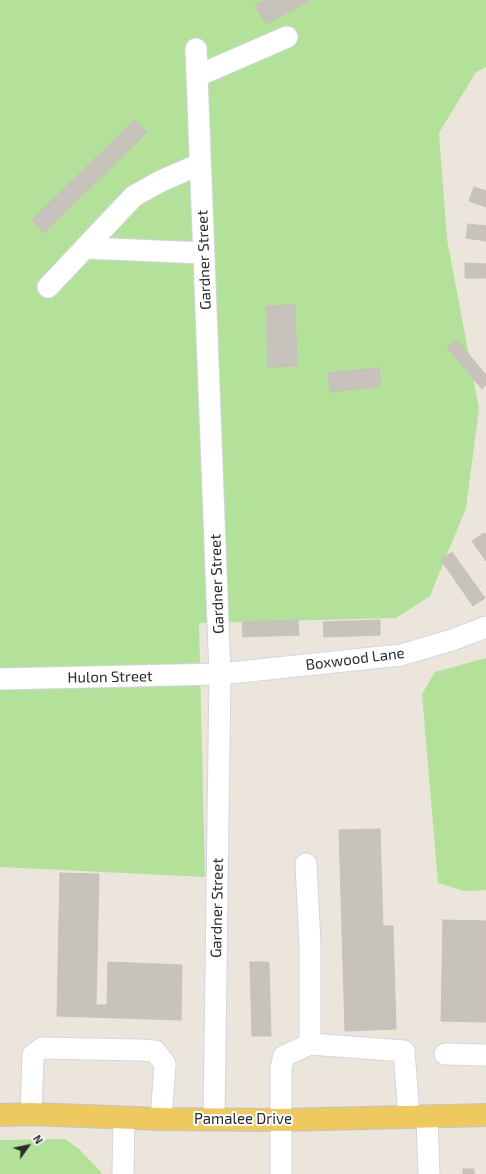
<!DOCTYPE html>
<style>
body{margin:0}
#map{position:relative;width:486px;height:1174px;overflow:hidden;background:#ece5dc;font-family:"Exo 2",sans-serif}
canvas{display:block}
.north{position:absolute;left:8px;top:1126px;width:40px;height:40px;-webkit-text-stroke:3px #fff;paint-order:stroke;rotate:57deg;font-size:11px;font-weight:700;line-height:16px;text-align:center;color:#2a2a2a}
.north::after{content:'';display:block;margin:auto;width:14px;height:18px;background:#2a2a2a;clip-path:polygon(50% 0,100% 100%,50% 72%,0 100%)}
</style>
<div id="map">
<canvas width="486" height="1174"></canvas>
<div class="north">N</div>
</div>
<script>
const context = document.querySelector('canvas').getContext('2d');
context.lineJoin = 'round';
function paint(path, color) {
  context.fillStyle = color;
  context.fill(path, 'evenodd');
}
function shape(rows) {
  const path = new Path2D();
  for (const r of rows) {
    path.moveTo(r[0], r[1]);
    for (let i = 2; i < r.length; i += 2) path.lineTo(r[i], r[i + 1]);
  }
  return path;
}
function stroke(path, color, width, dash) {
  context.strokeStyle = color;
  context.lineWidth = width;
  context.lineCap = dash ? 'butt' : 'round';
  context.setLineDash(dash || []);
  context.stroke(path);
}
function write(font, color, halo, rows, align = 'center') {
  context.font = font + ' "Exo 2",sans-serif';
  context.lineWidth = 4;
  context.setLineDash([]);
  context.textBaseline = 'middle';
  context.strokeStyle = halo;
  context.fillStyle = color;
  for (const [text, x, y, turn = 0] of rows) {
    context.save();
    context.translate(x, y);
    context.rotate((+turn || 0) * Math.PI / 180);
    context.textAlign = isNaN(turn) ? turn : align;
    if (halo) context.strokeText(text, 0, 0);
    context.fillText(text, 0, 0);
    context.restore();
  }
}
paint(shape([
 [0,0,486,0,486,67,476,72,439,133,447,239,479,409,466,508,430,596,396,618,199,623,205,877,0,867],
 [486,658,486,890,464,891,438,883,422,694,435,672],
 [65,1139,79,1149,101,1172,101,1174,0,1174,0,1140]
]), '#b4e19a');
const building = shape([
 [266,0,311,0,266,24,255,5,266,0],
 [134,120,147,132,44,233,32,220,134,120],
 [474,187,486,191,486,207,469,201,474,187],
 [468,224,486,226,486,241,466,238,468,224],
 [465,263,486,264,486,278,465,278,465,263],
 [295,305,297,366,268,367,266,306,295,305],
 [457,340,486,375,486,385,482,389,447,347,457,340],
 [379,368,381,387,330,392,328,373,379,368],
 [484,533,486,535,486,561,472,541,484,533],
 [452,552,485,598,473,606,441,560,452,552],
 [298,620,299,635,243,637,242,622,298,620],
 [380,620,380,635,324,637,323,622,380,620],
 [380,829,383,926,393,926,396,1029,345,1031,339,830,380,829],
 [60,873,99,874,96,1005,107,1005,108,962,182,965,181,1020,57,1016,60,873],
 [443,920,486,921,486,1022,441,1021,443,920],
 [250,962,269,962,271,1036,252,1036,250,962],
 [463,1169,474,1169,474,1174,463,1174,463,1169]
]);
paint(building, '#c7c2bc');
stroke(building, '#c7c1b6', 1);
const minor = shape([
 [196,49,220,674,214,1118],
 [197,76,287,37],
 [85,248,204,253],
 [48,287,134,196,161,181,200,164],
 [0,679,220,674,401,655,452,640,486,627],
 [306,864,310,944,310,1044],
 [445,1054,486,1055],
 [31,1114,33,1055,42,1048,141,1050,155,1051,165,1064,161,1119],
 [427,1116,429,1174],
 [123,1174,124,1118],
 [281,1174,281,1068,284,1056,310,1044,404,1051,409,1116]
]);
const major = shape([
 [0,1115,31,1114,161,1119,282,1120,486,1115]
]);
stroke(minor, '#d2d5e2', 23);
stroke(major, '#c3c3c3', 24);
stroke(minor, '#fff', 21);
stroke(major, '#edc960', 22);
write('15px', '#2a2a2a', '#fff', [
 ["Gardner Street",204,260,-92],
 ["Gardner Street",217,584,-92],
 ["Boxwood Lane",355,659,-7],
 ["Hulon Street",110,677,-1],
 ["Gardner Street",217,908,-89],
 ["Pamalee Drive",243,1119]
]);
</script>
